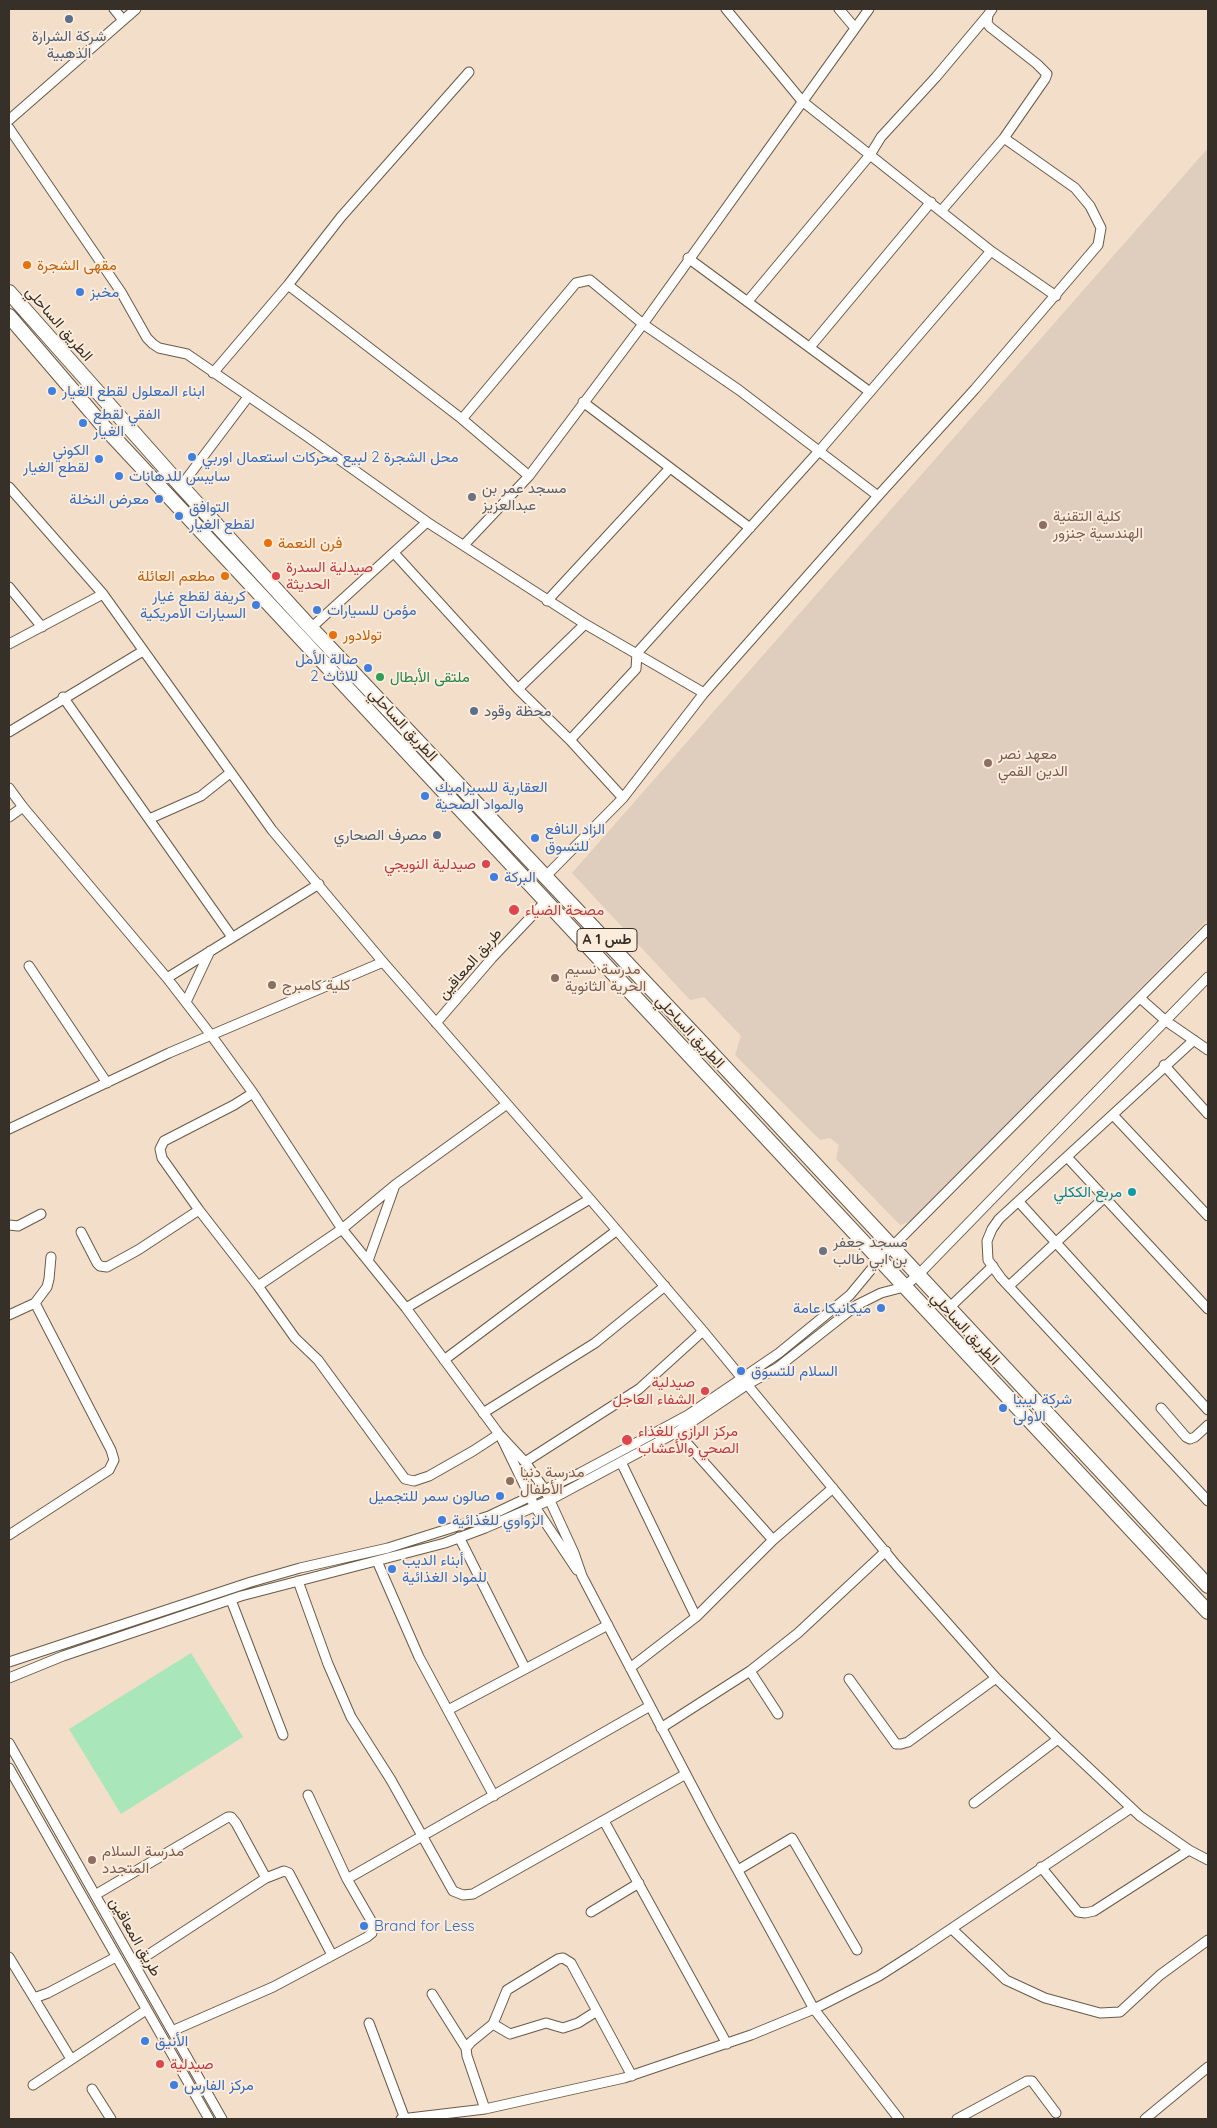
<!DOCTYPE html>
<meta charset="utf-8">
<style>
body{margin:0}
#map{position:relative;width:1217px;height:2128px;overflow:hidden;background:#f2dec9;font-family:Quicksand,sans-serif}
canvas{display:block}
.frame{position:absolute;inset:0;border:10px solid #373028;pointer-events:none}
</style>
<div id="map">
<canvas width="1217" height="2128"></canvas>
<div class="frame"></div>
</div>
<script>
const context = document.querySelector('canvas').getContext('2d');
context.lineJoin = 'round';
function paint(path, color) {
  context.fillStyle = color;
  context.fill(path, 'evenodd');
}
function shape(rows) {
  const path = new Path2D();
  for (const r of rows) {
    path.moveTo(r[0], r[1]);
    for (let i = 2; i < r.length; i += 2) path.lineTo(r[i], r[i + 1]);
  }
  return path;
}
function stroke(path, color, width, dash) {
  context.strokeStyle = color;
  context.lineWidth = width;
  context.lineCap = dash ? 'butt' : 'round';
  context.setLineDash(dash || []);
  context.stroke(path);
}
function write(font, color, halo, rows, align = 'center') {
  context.font = font + ' Quicksand,Vazirmatn,sans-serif';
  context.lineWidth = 4;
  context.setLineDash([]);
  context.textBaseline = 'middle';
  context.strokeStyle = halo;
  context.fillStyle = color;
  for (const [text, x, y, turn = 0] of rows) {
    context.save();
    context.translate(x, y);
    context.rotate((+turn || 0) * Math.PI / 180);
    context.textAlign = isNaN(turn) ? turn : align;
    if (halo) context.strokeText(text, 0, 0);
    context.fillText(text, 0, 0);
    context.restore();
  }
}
paint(shape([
 [1208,148,1208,919,912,1221,900,1225,836,1159,839,1145,830,1138,820,1140,735,1055,741,1036,704,997,690,1000,572,873]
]), '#dfcebd');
paint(shape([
 [191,1653,243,1737,121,1814,69,1729]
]), '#a9e6ba');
const minor = shape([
 [114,9,123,20],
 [839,9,855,28],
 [9,120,136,9],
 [9,128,121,292,147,338,153,344,159,348,187,354,305,435,427,522],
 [942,210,1004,138],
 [991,251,1056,296],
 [688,258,870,392],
 [288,285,462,419,529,476],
 [748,301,870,155,881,137,936,77,988,15],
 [810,347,931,202],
 [213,373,288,285,341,217,469,72],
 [583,402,750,528],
 [462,419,576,283,590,280,643,324,739,390,878,496,704,693,623,798,546,876],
 [181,486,248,397],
 [9,487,103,594,272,830,383,962,590,1199,703,1331,897,1566,996,1678,1058,1739,1140,1816,1189,1850,1208,1860],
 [878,496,975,389,1098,245,1101,228,1090,206,1075,188,1004,138,1045,79,1047,74,1037,64,990,27,987,23,988,15,992,9],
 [464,545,529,476,643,324,869,9],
 [394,553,518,689,570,740],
 [9,587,42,627],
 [547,601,670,468],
 [311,628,427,522,585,624,704,693],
 [9,644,103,594],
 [518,689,585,624],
 [63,697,232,937],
 [9,732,143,651],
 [9,788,23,807,167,978,211,1035,253,1093,342,1229,406,1308,499,1434,525,1462,545,1490,574,1553,582,1576,711,1822,814,2009,899,2119],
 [623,798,570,740,636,669,637,653,820,450,991,251,802,101,726,9],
 [9,817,23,807],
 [149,819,201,796,230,773],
 [29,966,107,1083],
 [167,978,319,884],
 [1140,998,1166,1021,1208,1050],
 [186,1002,210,951],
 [436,1023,492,958,545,902],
 [1194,1040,999,1219,992,1229,987,1241,988,1260,1001,1278,1208,1501],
 [1164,1065,1208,1114],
 [253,1093,234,1105,164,1141,160,1149,162,1158,199,1210,258,1286],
 [1113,1115,1208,1216],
 [9,1129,169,1053,383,962],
 [1067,1157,1208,1309],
 [1019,1202,1208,1410],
 [9,1225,18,1226,41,1214],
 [81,1232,97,1263,100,1266,107,1267,138,1250,199,1210],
 [368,1261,395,1185],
 [1009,1286,1105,1197],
 [950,1307,993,1266],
 [406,1308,590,1199],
 [9,1315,35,1303,47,1287,49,1279,51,1257],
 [444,1360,616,1231],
 [1161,1408,1186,1437,1190,1439,1195,1437,1208,1425],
 [483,1413,595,1343,665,1286],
 [677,1432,773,1540],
 [499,1434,473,1451,429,1476,414,1481,405,1479,318,1360,295,1338,258,1286,342,1229,395,1185,507,1104],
 [502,1439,535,1507,577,1570],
 [525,1462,639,1389,703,1331],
 [621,1462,696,1617],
 [9,1535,109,1470,114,1460,111,1450,35,1303],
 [459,1537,525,1668],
 [377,1561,419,1657,494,1796],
 [298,1581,328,1664,351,1717,391,1780,453,1891,463,1895,473,1894,686,1774],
 [231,1600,283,1735],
 [9,1662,251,1582,300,1568,388,1548,489,1516,580,1473,688,1415,779,1353,850,1295,879,1260,1208,929],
 [630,1668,696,1617,773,1540,833,1488],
 [750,1671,778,1714],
 [9,1678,63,1656,241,1596,445,1543,485,1528,550,1500,677,1432,748,1384,777,1368,857,1305,881,1293,904,1287,919,1274,1208,977],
 [849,1679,896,1744,901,1744,908,1742,996,1678],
 [448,1710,608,1625],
 [661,1728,750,1671,798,1633,886,1551],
 [9,1743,222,2119],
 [9,1768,209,2119],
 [308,1795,347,1879],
 [974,1803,1058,1739],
 [604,1821,727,2044],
 [1041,1867,1078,1912,1085,1913,1094,1911,1189,1850],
 [738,1870,792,1838,857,1950],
 [95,1895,228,1817,231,1817,236,1823,266,1878],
 [591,1912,639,1883],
 [952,1929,1006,1980,1045,1998,1100,2013,1120,2012,1160,1975,1208,1940],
 [9,1957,34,1998,48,1993,116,1957],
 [134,1964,266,1878,284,1871,289,1873,332,1955],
 [432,1994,466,2048],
 [34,1998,71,2059],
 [369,2023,405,2119],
 [493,2024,510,2034,546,2023,563,2028,578,2023,597,2011],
 [172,2031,273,1987,367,1937,372,1933,373,1924,347,1879,650,1706],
 [33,2085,146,2010],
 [92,2089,111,2119],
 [485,2109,467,2056,466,2048,471,2042,493,2024,507,1990,558,1959,563,1958,571,1963,632,2076],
 [401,2119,485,2109,624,2078,751,2035,814,2009,879,1976,915,1953,1131,1808],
 [957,2119,1027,2081,1032,2081,1056,2113],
 [1145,2119,1208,2067]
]);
const highway = shape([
 [9,292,181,486,311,628,705,1046,1208,1586],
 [9,316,105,428,1208,1612]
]);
stroke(minor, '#6a5a47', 11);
stroke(highway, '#6a5a47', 16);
stroke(minor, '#fff', 9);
stroke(highway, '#fff', 14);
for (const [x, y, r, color] of [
 [69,19,5,"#5c6f8a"],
 [27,265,5,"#e8710a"],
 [80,292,5,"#3f7fe0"],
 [52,391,5,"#3f7fe0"],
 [83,423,5,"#3f7fe0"],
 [192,457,5,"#3f7fe0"],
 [99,459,5,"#3f7fe0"],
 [119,476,5,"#3f7fe0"],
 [472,497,5,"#6b7280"],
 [159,499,5,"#3f7fe0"],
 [179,516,5,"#3f7fe0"],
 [1043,525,5,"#8d6e63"],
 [268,543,5,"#e8710a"],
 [225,576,5,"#e8710a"],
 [276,576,5,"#e0444e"],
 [256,605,5,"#3f7fe0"],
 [317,610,5,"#3f7fe0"],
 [333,635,5,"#e8710a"],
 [368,668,5,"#3f7fe0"],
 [380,677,5,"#2e9e5b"],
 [474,711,5,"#5c6f8a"],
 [988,763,5,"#8d6e63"],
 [425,796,5,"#3f7fe0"],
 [437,835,5,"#5c6f8a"],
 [535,838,5,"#3f7fe0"],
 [486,864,5,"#e0444e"],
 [494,877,5,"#3f7fe0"],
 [514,910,6,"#e0444e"],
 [555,978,5,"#8d6e63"],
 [272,985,5,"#8d6e63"],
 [1132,1192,5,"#0f9aa8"],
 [823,1251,5,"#6b7280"],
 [881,1308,5,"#3f7fe0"],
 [741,1371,5,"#3f7fe0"],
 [705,1391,5,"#e0444e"],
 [1003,1408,5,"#3f7fe0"],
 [627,1440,6,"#e0444e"],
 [510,1481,5,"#8d6e63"],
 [500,1496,5,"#3f7fe0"],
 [442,1520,5,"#3f7fe0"],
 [392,1569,5,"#3f7fe0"],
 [92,1860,5,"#8d6e63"],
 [364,1926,5,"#3f7fe0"],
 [145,2041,5,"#3f7fe0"],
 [160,2064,5,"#e0444e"],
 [174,2085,5,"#3f7fe0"]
]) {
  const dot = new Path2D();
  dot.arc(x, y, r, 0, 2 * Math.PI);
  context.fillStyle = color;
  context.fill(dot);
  stroke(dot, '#fcecdb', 2);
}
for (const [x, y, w] of [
 [607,940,60]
]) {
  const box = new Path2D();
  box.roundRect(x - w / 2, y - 11.5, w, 23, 4);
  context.fillStyle = '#fcecdb';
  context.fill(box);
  stroke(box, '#373028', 1);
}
write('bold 14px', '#373028', null, [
 ["A 1 طس",607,940]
]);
write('15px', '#4e5e75', '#fcecdb', [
 ["شركة الشرارة",69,36],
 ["الذهبية",69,53],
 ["محطة وقود",484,711,"left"],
 ["مصرف الصحاري",427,835,"right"]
]);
write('15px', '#c56008', '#fcecdb', [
 ["مقهى الشجرة",37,265],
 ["فرن النعمة",278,543],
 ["مطعم العائلة",215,576,"right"],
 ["تولادور",343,635]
], 'left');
write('15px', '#366cbe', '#fcecdb', [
 ["مخبز",90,292],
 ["ابناء المعلول لقطع الغيار",62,391],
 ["الفقي لقطع",93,414],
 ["الغيار",93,431],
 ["الكوني",89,450,"right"],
 ["لقطع الغيار",89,467,"right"],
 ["محل الشجرة 2 لبيع محركات استعمال اوربي",202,457],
 ["سايبس للدهانات",129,476],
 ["معرض النخلة",149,499,"right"],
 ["التوافق",189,507],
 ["لقطع الغيار",189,524],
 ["كريفة لقطع غيار",246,596,"right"],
 ["السيارات الامريكية",246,613,"right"],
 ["مؤمن للسيارات",327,610],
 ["صالة الأمل",358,659,"right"],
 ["للاثاث 2",358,676,"right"],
 ["العقارية للسيراميك",435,787],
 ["والمواد الصحية",435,804],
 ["الزاد النافع",545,829],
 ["للتسوق",545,846],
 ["البركة",504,877],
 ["ميكانيكا عامة",871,1308,"right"],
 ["السلام للتسوق",751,1371],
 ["شركة ليبيا",1013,1399],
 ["الاولى",1013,1416],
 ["صالون سمر للتجميل",490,1496,"right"],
 ["الزواوي للغذائية",452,1520],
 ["أبناء الديب",402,1560],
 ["للمواد الغذائية",402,1577],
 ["Brand for Less",374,1926],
 ["الأنيق",155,2041],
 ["مركز الفارس",184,2085]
], 'left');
write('15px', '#373028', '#fcecdb', [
 ["الطريق الساحلي",59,324,49],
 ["الطريق الساحلي",403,725,47],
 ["طريق المعاقين",470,964,-49],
 ["الطريق الساحلي",690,1032,47],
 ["الطريق الساحلي",965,1329,47],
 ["طريق المعاقين",135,1937,60]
]);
write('15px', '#5b616d', '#fcecdb', [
 ["مسجد عمر بن",482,488],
 ["عبدالعزيز",482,505],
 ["مسجد جعفر",833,1242],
 ["بن ابي طالب",833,1259]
], 'left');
write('15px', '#785e54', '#fcecdb', [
 ["كلية التقنية",1053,516],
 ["الهندسية جنزور",1053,533],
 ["معهد نصر",998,754],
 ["الدين القمي",998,771],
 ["مدرسة نسيم",565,969],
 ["الحرية الثانوية",565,986],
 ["كلية كامبرج",282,985],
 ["مدرسة دنيا",520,1472],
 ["الأطفال",520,1489],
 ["مدرسة السلام",102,1851],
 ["المتجدد",102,1868]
], 'left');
write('15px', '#be3a42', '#fcecdb', [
 ["صيدلية السدرة",286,567],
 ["الحديثة",286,584],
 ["صيدلية النويجي",476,864,"right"],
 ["مصحة الضياء",525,910],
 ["صيدلية",695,1382,"right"],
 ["الشفاء العاجل",695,1399,"right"],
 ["مركز الرازي للغذاء",638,1431],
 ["الصحي والأعشاب",638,1448],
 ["صيدلية",170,2064]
], 'left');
write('15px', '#27864d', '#fcecdb', [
 ["ملتقى الأبطال",390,677]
], 'left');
write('15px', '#0d838f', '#fcecdb', [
 ["مربع الككلي",1122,1192]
], 'right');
</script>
